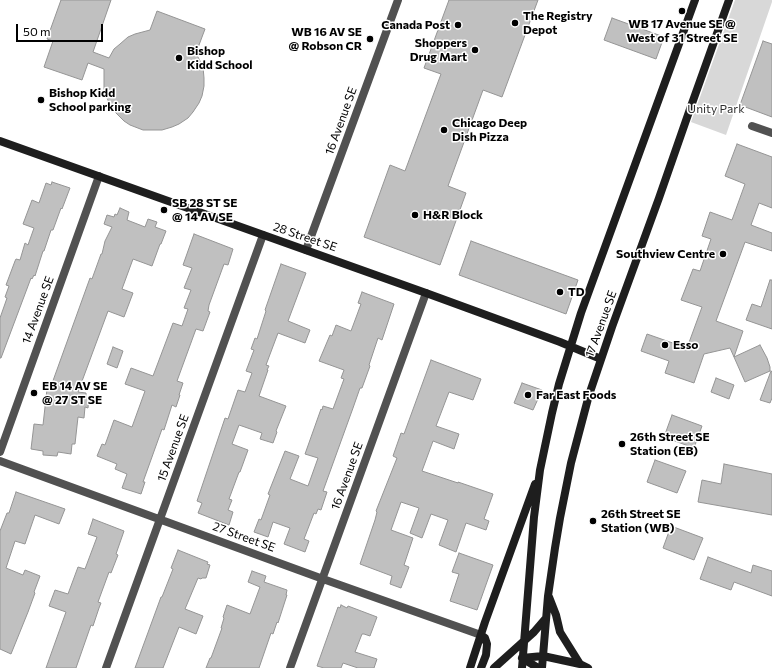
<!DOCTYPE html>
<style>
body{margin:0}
#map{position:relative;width:772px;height:668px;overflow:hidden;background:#fff;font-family:Commissioner,sans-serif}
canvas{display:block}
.scale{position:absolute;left:16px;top:24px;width:87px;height:18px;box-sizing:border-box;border:2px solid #000;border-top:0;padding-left:5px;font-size:12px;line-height:14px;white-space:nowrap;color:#000;-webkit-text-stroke:3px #fff;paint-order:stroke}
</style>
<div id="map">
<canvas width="772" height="668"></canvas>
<div class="scale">50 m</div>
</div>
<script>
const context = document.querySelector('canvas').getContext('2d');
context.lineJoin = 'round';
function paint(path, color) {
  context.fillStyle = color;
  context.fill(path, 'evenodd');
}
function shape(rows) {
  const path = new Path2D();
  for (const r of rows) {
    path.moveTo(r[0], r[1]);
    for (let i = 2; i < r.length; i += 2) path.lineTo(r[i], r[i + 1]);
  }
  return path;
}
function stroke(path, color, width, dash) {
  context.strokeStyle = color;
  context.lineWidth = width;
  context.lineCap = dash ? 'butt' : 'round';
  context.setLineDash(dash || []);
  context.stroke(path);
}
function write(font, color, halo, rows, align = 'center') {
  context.font = font + ' Commissioner,sans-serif';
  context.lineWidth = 3;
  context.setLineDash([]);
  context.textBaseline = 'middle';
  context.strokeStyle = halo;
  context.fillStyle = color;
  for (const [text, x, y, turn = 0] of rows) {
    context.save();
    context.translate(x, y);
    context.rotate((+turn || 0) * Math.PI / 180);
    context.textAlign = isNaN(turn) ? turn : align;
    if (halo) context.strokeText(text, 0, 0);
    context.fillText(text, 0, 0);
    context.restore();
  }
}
paint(shape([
 [735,0,772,0,772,2,726,135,691,122]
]), '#d8d8d8');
const building = shape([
 [61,0,111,0,93,52,109,58,114,49,120,44,128,37,135,34,150,30,157,11,205,29,196,53,203,67,204,78,204,86,202,96,199,103,193,112,188,118,179,124,172,127,162,130,143,130,130,125,124,121,116,113,111,107,107,98,104,90,104,69,88,63,82,80,44,67,53,41,47,39,61,0],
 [449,0,538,0,502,97,483,90,448,186,466,193,440,265,364,237,390,165,405,171,441,74,424,68,449,0],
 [612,18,664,37,656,59,604,40,612,18],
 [763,41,772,44,772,117,740,105,763,41],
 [737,144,772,157,772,208,759,203,751,225,772,233,772,251,745,242,716,321,743,331,734,357,730,348,704,354,694,383,665,373,669,361,641,351,647,334,687,348,702,307,681,300,693,269,700,271,711,239,702,236,710,212,732,220,745,184,725,176,737,144],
 [52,182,70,188,62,209,61,208,53,230,51,230,44,251,43,251,35,276,34,275,32,279,31,278,1,358,0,358,0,318,7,298,5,297,9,286,6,285,15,261,16,259,20,260,25,243,28,245,34,228,23,224,32,200,39,203,46,183,51,185,52,182],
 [120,208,129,212,127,220,145,227,148,219,157,222,155,227,166,231,161,244,160,244,152,266,133,259,122,289,133,293,124,317,108,311,78,392,86,393,86,398,89,398,88,408,85,407,84,418,78,417,75,444,72,444,71,454,58,452,57,456,43,455,43,451,31,449,34,424,43,425,47,389,50,389,90,278,92,279,101,254,102,254,105,241,112,227,104,224,107,215,114,217,115,214,117,215,120,208],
 [194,234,233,249,228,265,224,264,209,305,208,311,210,312,203,331,196,329,177,381,183,383,179,395,180,395,176,407,172,405,164,430,162,429,143,482,145,482,141,494,122,488,127,474,115,469,117,464,97,456,102,444,105,445,114,420,132,427,145,391,125,384,131,368,153,376,173,323,182,326,188,309,184,308,191,290,184,288,192,268,183,265,194,234],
 [471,241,578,280,566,314,459,275,471,241],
 [281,264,306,273,288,321,310,330,305,343,278,333,266,365,269,366,267,370,268,370,259,396,286,406,276,431,277,432,273,443,260,439,262,433,239,425,232,444,248,450,240,472,239,472,229,499,232,500,228,510,233,512,229,525,198,513,202,503,197,501,225,418,228,419,238,390,245,392,252,373,246,371,254,350,251,349,255,338,257,339,266,311,265,310,281,264],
 [770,280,772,280,772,329,746,320,752,304,761,307,770,280],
 [362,292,394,304,382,340,378,338,369,365,370,366,362,388,360,388,353,408,323,491,327,492,321,510,318,509,316,514,314,513,304,539,309,541,305,552,284,544,290,528,273,522,268,537,254,532,259,519,261,520,270,495,268,494,285,451,299,456,290,479,308,486,318,458,305,454,321,409,322,410,323,406,333,409,344,379,341,378,344,370,319,361,330,335,332,336,336,325,351,331,361,304,358,303,362,292],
 [760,345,767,358,770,367,770,371,745,382,734,357,760,345],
 [113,347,123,351,117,368,107,364,113,347],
 [431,360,481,379,473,400,449,392,436,426,459,434,454,449,433,441,422,471,458,483,458,482,493,494,484,519,489,521,486,530,466,523,456,552,439,545,448,520,431,514,422,538,410,533,419,508,401,502,391,530,413,538,404,565,409,567,401,588,390,584,392,576,360,564,375,520,377,512,376,511,397,458,393,456,401,433,404,434,431,360],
 [771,371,772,372,772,398,770,403,760,400,771,371],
 [716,378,734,385,729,399,711,392,716,378],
 [522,383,542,390,533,410,514,403,522,383],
 [672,415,702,426,694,448,664,437,672,415],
 [655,460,686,471,677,493,647,482,655,460],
 [724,464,772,474,772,515,698,502,702,480,721,484,724,464],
 [16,492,65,509,59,524,35,515,25,544,15,541,6,568,23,575,25,570,40,576,34,592,35,593,28,612,11,654,0,649,0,531,7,513,9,513,16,492],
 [93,519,124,531,116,554,118,555,111,573,109,572,98,602,101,603,99,608,93,626,91,625,76,668,46,668,66,612,49,606,55,590,68,594,78,567,85,569,97,537,88,534,93,519],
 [671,526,703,538,694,560,663,548,671,526],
 [178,550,208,562,207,564,210,565,206,578,202,578,201,579,198,578,185,609,203,616,196,634,179,627,163,668,135,668,161,597,162,597,173,569,171,568,178,550],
 [459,553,493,565,477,610,450,601,459,574,452,572,459,553],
 [708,557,751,573,753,565,772,571,772,596,734,582,731,590,700,579,708,557],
 [252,571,266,576,264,582,287,590,286,595,287,595,278,623,277,622,273,634,271,633,259,668,206,668,210,658,211,658,222,628,221,628,224,618,223,617,227,605,250,614,260,587,248,582,252,571],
 [341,605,347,608,348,606,377,617,370,636,364,634,362,634,355,652,377,659,374,668,358,668,343,663,341,668,324,668,317,666,338,607,340,608,341,605]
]);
paint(building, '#c0c0c0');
stroke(building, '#959595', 1);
stroke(shape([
 [752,126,772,133],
 [306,250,398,0],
 [0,452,99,176],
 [0,461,323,579,481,635],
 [106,668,263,235],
 [290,668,426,293]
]), '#515151', 8);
stroke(shape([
 [0,141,426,293,560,342,601,359],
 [549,597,556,615,560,632,580,664],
 [481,635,485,638,487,644,486,655,481,668],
 [522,658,543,656,580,664,588,668],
 [522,658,538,668],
 [470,668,485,622,535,484],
 [494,668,534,632,546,618],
 [522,668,534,517,540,470,552,413,559,384,581,313,695,0],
 [542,668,548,596,555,548,560,518,571,463,589,395,612,327,659,198,690,109,729,0]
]), '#1e1e1e', 8);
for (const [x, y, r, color] of [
 [682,11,4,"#000"],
 [515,23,4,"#000"],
 [458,25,4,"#000"],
 [370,39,4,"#000"],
 [475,50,4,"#000"],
 [179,58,4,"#000"],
 [41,100,4,"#000"],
 [444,130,4,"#000"],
 [164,210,4,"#000"],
 [415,215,4,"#000"],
 [723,254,4,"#000"],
 [560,292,4,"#000"],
 [665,345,4,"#000"],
 [34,393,4,"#000"],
 [528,395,4,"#000"],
 [622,444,4,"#000"],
 [593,521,4,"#000"]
]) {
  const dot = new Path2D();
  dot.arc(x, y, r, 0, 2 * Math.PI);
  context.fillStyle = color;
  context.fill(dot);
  stroke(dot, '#fff', 1.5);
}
write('bold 12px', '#000', '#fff', [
 ["The Registry",523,16],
 ["Depot",523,30],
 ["WB 17 Avenue SE @",682,24,"center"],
 ["West of 31 Street SE",682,38,"center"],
 ["Canada Post",450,25,"right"],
 ["WB 16 AV SE",362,32,"right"],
 ["@ Robson CR",362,46,"right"],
 ["Shoppers",467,43,"right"],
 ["Drug Mart",467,57,"right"],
 ["Bishop",187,51],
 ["Kidd School",187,65],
 ["Bishop Kidd",49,93],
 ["School parking",49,107],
 ["Chicago Deep",452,123],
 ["Dish Pizza",452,137],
 ["SB 28 ST SE",172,203],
 ["@ 14 AV SE",172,217],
 ["H&R Block",423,215],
 ["Southview Centre",715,254,"right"],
 ["TD",568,292],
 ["Esso",673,345],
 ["EB 14 AV SE",42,386],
 ["@ 27 ST SE",42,400],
 ["Far East Foods",536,395],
 ["26th Street SE",630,437],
 ["Station (EB)",630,451],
 ["26th Street SE",601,514],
 ["Station (WB)",601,528]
], 'left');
write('12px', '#2f2f2f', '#fff', [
 ["Unity Park",716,109]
]);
write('12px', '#000', '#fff', [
 ["16 Avenue SE",341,121,-70],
 ["28 Street SE",305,237,19],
 ["14 Avenue SE",38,310,-70],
 ["17 Avenue SE",601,324,-70],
 ["15 Avenue SE",173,448,-70],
 ["16 Avenue SE",347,476,-70],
 ["27 Street SE",244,537,20]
]);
</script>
